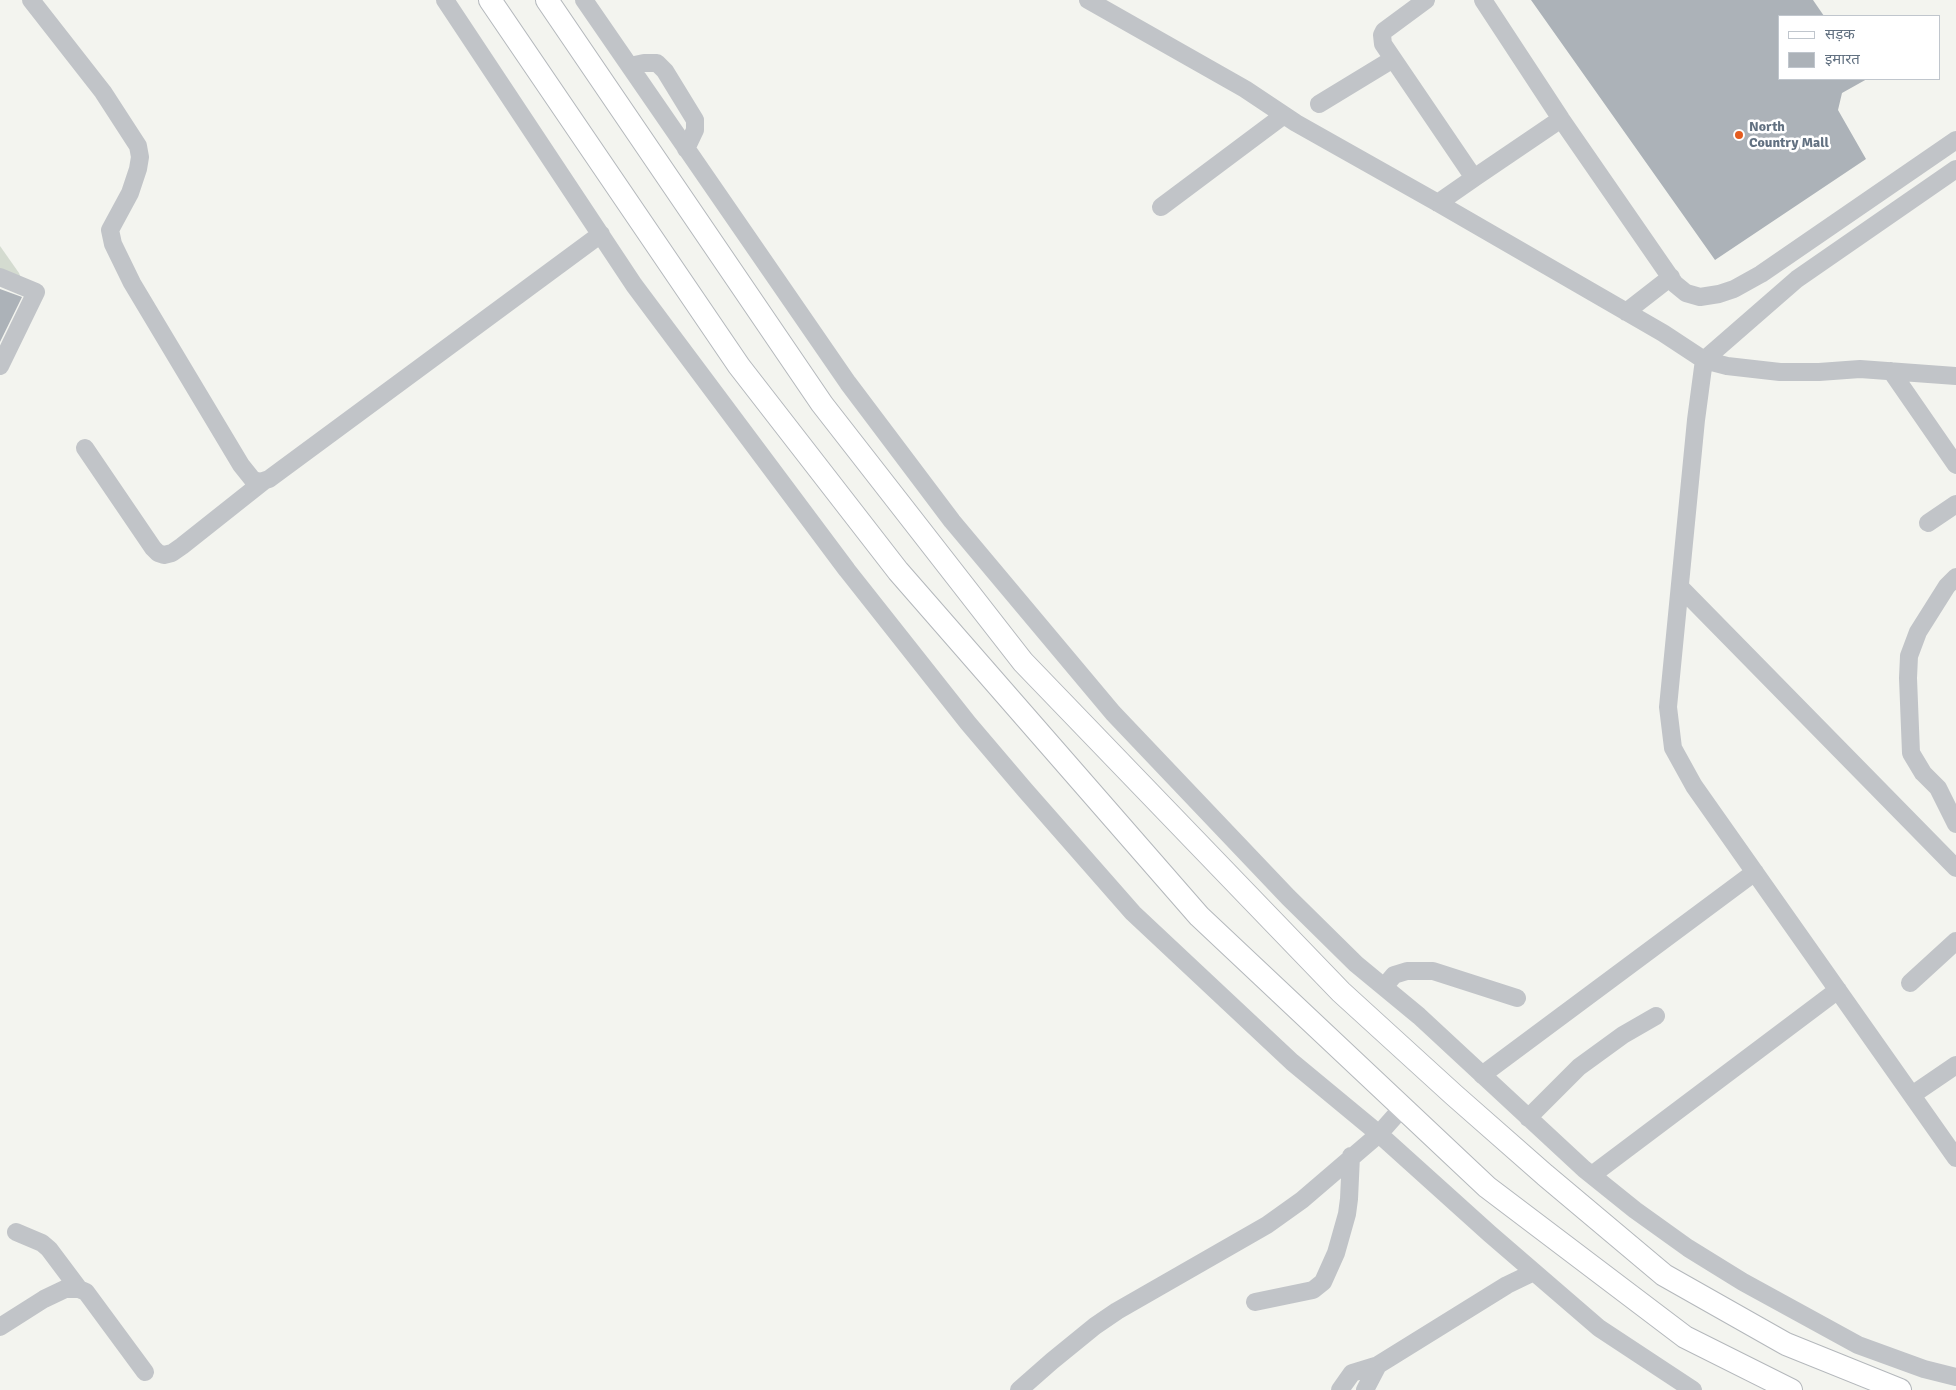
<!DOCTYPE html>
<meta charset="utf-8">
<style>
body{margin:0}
#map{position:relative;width:1956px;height:1390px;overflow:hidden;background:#f3f4ef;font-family:Signika,"Noto Sans Devanagari",sans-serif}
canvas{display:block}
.legend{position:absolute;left:1778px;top:15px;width:162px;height:65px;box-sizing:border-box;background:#fff;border:1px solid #c0c6cd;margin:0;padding:6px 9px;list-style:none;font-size:15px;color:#627181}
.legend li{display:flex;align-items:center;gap:10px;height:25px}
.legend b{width:25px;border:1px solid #c0c6cd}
</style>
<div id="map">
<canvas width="1956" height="1390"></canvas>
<ul class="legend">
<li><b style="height:6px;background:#fff"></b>सड़क</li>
<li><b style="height:14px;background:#acb2b8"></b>इमारत</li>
</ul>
</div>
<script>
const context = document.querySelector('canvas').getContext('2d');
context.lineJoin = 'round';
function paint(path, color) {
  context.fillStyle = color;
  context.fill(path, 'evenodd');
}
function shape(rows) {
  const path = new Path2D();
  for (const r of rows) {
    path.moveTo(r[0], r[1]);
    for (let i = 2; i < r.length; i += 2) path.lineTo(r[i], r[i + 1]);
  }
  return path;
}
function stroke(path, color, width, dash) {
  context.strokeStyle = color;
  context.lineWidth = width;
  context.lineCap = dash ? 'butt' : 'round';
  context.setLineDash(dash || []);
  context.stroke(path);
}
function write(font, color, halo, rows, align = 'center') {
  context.font = font + ' Signika,sans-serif';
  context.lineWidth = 5;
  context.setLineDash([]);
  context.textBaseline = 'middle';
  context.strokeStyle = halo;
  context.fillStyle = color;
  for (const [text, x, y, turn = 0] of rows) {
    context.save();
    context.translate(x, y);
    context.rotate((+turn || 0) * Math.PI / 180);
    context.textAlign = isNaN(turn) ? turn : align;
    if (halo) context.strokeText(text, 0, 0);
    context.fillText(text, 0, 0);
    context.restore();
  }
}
paint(shape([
 [0,246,19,273,21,278,0,269]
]), '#d4dbd0');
paint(shape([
 [1531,0,1813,0,1824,16,1780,16,1780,79,1867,79,1842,93,1838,110,1866,159,1715,260],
 [0,289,22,297,0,342]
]), '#acb2b8');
const major = shape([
 [490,0,739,366,898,571,1199,916,1487,1187,1685,1337,1791,1390],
 [547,0,822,404,1023,662,1341,992,1454,1095,1545,1175,1664,1275,1786,1344,1900,1390]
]);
stroke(major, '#b4b8bc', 24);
stroke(shape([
 [31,0,103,92,138,146,140,157,138,169,130,193,110,230,113,244,132,283,241,465,253,480,260,482,269,479,601,234],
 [445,0,634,285,847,570,968,723,1025,790,1133,913,1292,1062,1379,1134,1490,1234,1599,1328,1693,1390],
 [584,0,848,383,952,521,1113,713,1288,897,1356,964,1419,1016,1584,1169,1635,1210,1688,1248,1743,1282,1858,1345,1924,1369,1956,1377],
 [1088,0,1245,89,1296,123,1438,203,1663,333,1704,360,1727,366,1780,372,1819,372,1860,369,1956,376],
 [1426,0,1384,31,1382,35,1383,44,1474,178,1561,119],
 [1483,0,1561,119,1675,284,1686,293,1700,297,1719,294,1734,289,1761,274,1956,140],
 [630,66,644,63,657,63,665,71,695,120,695,130,686,149],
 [1319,104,1393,59],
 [1956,169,1797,279,1704,360,1696,420,1668,707,1673,748,1694,786,1956,1158],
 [1438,203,1474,178],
 [1161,207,1284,115],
 [0,277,36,292,0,366],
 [1626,312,1671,277],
 [1891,371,1956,465],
 [85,448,153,548,158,553,164,555,172,553,182,546,264,481],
 [1928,523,1956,504],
 [1956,577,1947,586,1918,632,1909,656,1908,678,1911,753,1923,773,1938,788,1956,824],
 [1680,587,1956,868],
 [1910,983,1956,941],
 [1384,987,1394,975,1407,971,1433,971,1517,998],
 [1482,1075,1755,872],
 [1912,1095,1956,1065],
 [1528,1118,1579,1067,1623,1035,1656,1016],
 [1592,1175,1838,990],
 [16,1232,42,1243,49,1249,79,1289],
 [1255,1302,1313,1290,1323,1282,1336,1253,1347,1214,1349,1199,1351,1156],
 [0,1327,44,1299,65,1289,79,1289,86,1292,145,1372],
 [1019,1390,1052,1361,1095,1326,1117,1311,1267,1225,1302,1200,1379,1134,1402,1108],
 [1340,1390,1352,1373,1378,1365,1507,1285,1534,1272],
 [1365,1390,1378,1365]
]), '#c1c4c8', 18);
stroke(major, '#fff', 22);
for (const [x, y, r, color] of [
 [1739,135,5,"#e45c1f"]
]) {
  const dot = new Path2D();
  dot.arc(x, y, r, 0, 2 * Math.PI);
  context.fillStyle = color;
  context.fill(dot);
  stroke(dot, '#fff', 2);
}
write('bold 14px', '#627181', '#fff', [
 ["North",1749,127],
 ["Country Mall",1749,143]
], 'left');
</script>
